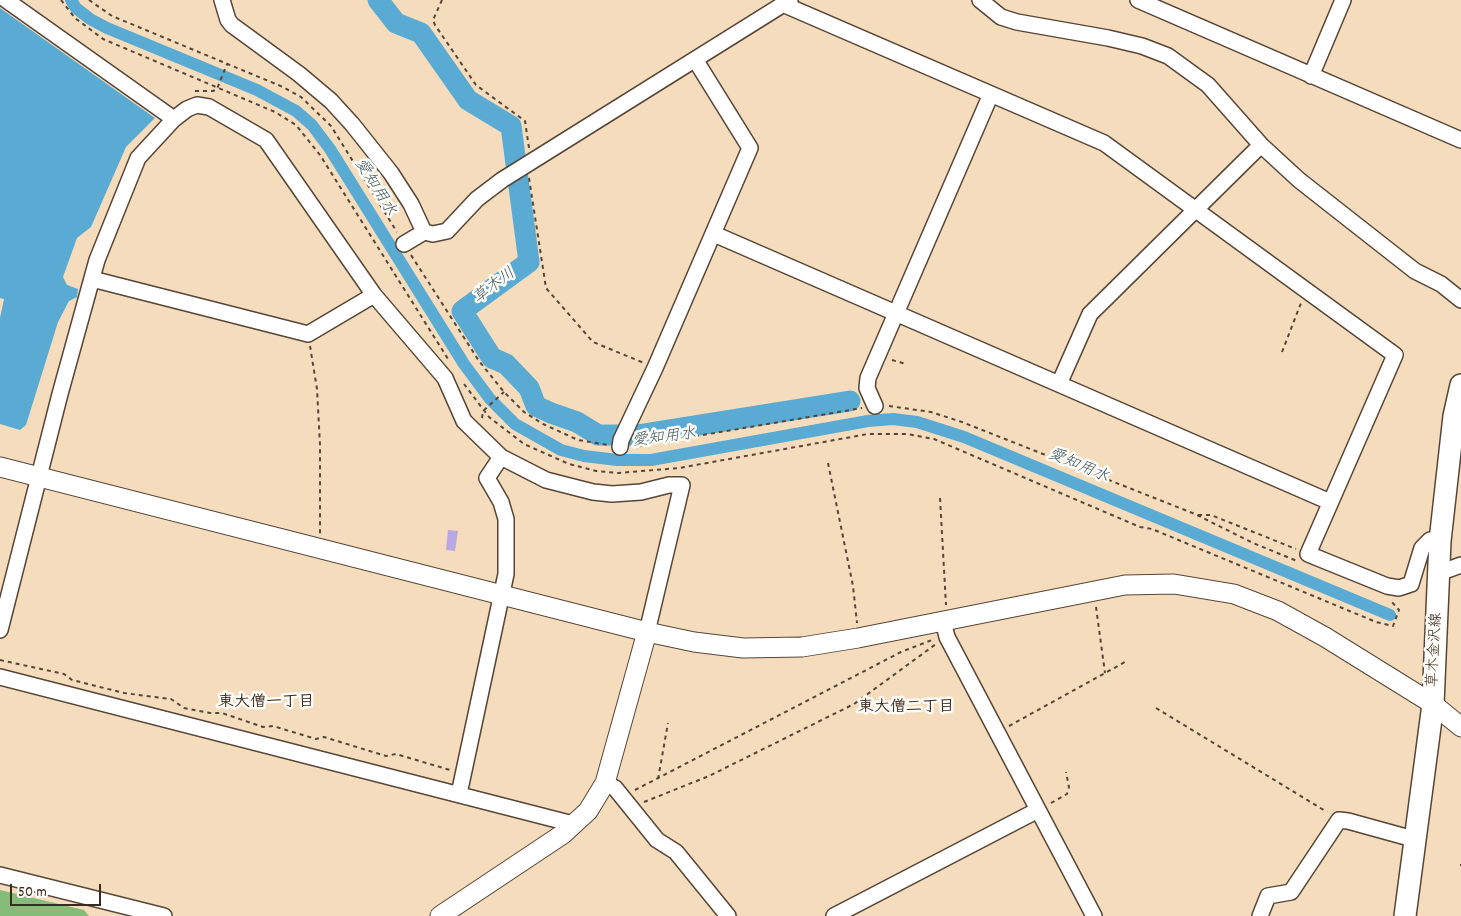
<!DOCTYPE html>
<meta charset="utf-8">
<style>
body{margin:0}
#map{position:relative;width:1461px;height:916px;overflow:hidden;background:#f4dcbd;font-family:Dekko,sans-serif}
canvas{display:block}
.scale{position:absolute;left:10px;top:884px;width:91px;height:22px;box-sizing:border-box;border:2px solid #3b2a1e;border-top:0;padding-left:6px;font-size:15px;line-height:18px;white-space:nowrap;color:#3b2a1e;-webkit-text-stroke:4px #fdfcf7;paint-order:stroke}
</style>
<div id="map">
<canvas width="1461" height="916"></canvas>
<div class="scale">50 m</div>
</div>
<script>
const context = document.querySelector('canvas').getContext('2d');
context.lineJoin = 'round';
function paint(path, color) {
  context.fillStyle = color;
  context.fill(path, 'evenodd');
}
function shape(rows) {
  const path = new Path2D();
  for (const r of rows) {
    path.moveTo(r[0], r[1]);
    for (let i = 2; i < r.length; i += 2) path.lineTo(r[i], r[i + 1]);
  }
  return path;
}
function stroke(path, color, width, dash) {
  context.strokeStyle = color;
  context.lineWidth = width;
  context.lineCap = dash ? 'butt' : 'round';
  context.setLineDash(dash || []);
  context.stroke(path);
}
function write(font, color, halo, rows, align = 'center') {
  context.font = font + ' Dekko,"Klee One",sans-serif';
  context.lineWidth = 5;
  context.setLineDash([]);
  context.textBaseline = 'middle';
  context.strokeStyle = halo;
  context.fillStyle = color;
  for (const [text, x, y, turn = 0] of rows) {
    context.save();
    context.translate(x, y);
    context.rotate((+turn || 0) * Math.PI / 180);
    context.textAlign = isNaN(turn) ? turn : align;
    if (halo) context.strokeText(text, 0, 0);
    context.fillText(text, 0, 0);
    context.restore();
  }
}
paint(shape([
 [0,890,84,910,89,916,0,916]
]), '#85bc78');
paint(shape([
 [0,8,155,118,126,147,91,227,77,238,63,277,67,285,78,289,77,297,69,301,58,322,26,425,20,430,0,424,0,318,4,299,0,298]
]), '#59abd4');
stroke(shape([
 [71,0,76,8,90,19,107,28,257,90,296,111,312,125,330,149,464,364,490,399,515,424,561,450,584,456,617,460,651,460,868,421,893,419,917,422,964,437,1390,615]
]), '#59abd4', 12);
stroke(shape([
 [378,0,396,23,421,33,468,100,511,126,529,262,462,311,492,358,506,364,529,388,536,406,551,413,577,422,598,435,637,435,850,401]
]), '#59abd4', 21);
paint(shape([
 [448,530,458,531,455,551,446,550]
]), '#b9a8e2');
const minor = shape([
 [6,0,174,119,187,109,197,105,209,107,266,140,374,295,445,378,464,421,501,457,546,480,593,492,612,494,641,492,669,485,682,485,647,632],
 [222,0,228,20,232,25,299,74,331,101,352,124,391,173,411,204,424,232,433,234,447,231,477,199,502,180,790,0],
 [980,0,1001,17,1017,22,1108,38,1142,46,1168,56,1208,85,1261,145,1299,180,1415,271,1441,284,1461,300],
 [1138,0,1461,140],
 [785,5,1104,143,1395,355,1308,554,1387,586,1399,588,1411,584,1422,548,1430,540,1440,541],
 [1311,76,1343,0],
 [714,234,1330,502],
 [404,244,424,232],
 [92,279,308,334,374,295],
 [1059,384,1090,314,1261,145],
 [875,406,867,388,868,378,991,94],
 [620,447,621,440,655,368,750,148,696,61],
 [1439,573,1461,565],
 [943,621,947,637,1094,916],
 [0,630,60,394,97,260,138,158,174,119],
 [0,677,573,824],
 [605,783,615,788,657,840,676,852,728,916],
 [459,794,506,574,506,519,501,502,487,478,501,457],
 [0,875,164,916],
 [834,916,1038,810],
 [1260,916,1268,896,1291,892,1339,820,1348,821,1417,840]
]);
const tertiary = shape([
 [0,467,647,632,694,642,743,648,802,647,858,638,1125,585,1174,584,1234,594,1278,611,1325,637,1433,704,1461,727],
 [440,916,563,834,588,811,605,783,647,632]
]);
const secondary = shape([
 [1405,916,1433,704,1440,541,1454,416,1461,385]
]);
stroke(minor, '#574536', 18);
stroke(tertiary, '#574536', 21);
stroke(secondary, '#574536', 24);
stroke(shape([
 [61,0,75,18,103,39,275,112,296,125,320,155,448,359],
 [89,0,112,16,283,87,301,97,331,126,397,232],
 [442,0,433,20,435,25,476,85,525,121,529,148],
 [195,91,213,91,217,89,227,64],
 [529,178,546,288,593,342,644,363],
 [411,255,479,361,504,392,524,412,543,424,578,440,608,445],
 [310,346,317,389,320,445,320,534],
 [1282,352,1301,303],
 [892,360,906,364],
 [464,384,489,417,524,444,569,464,596,471,618,473,679,468,868,434,907,434,934,439,1140,527,1152,529,1376,622,1393,626,1399,610,1391,601],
 [889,406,931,412,962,422,1195,514,1253,543,1297,561],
 [482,418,483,411,504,392],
 [632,447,862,408],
 [828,463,853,586,857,623],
 [940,498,946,605],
 [1198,515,1211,515,1296,549],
 [1096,607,1105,673],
 [0,660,64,674,72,680,124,693,171,699,184,708,210,713,222,713,263,727,273,726,316,739,324,737,386,756,396,754,450,770],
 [1156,708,1327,812],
 [1009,726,1125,662],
 [658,779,668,723],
 [635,790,901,652,932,640],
 [644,802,709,776,854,704,936,644],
 [1051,803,1067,794,1069,787,1066,772],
 [1460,865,1461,865]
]), '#574536', 2, [4, 4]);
stroke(minor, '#fff', 15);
stroke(tertiary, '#fff', 19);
stroke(secondary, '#fff', 21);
write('15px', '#3b2a1e', '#fdfcf7', [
 ["草木金沢線",1436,650,-87]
]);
write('italic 16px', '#475e67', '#fdfcf7', [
 ["愛知用水",374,188,58],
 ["草木川",495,287,-37],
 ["愛知用水",664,439,-7],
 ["愛知用水",1078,467,23]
]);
write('bold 16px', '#3b2a1e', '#fdfcf7', [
 ["東大僧一丁目",266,704],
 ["東大僧二丁目",906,709]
]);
</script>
